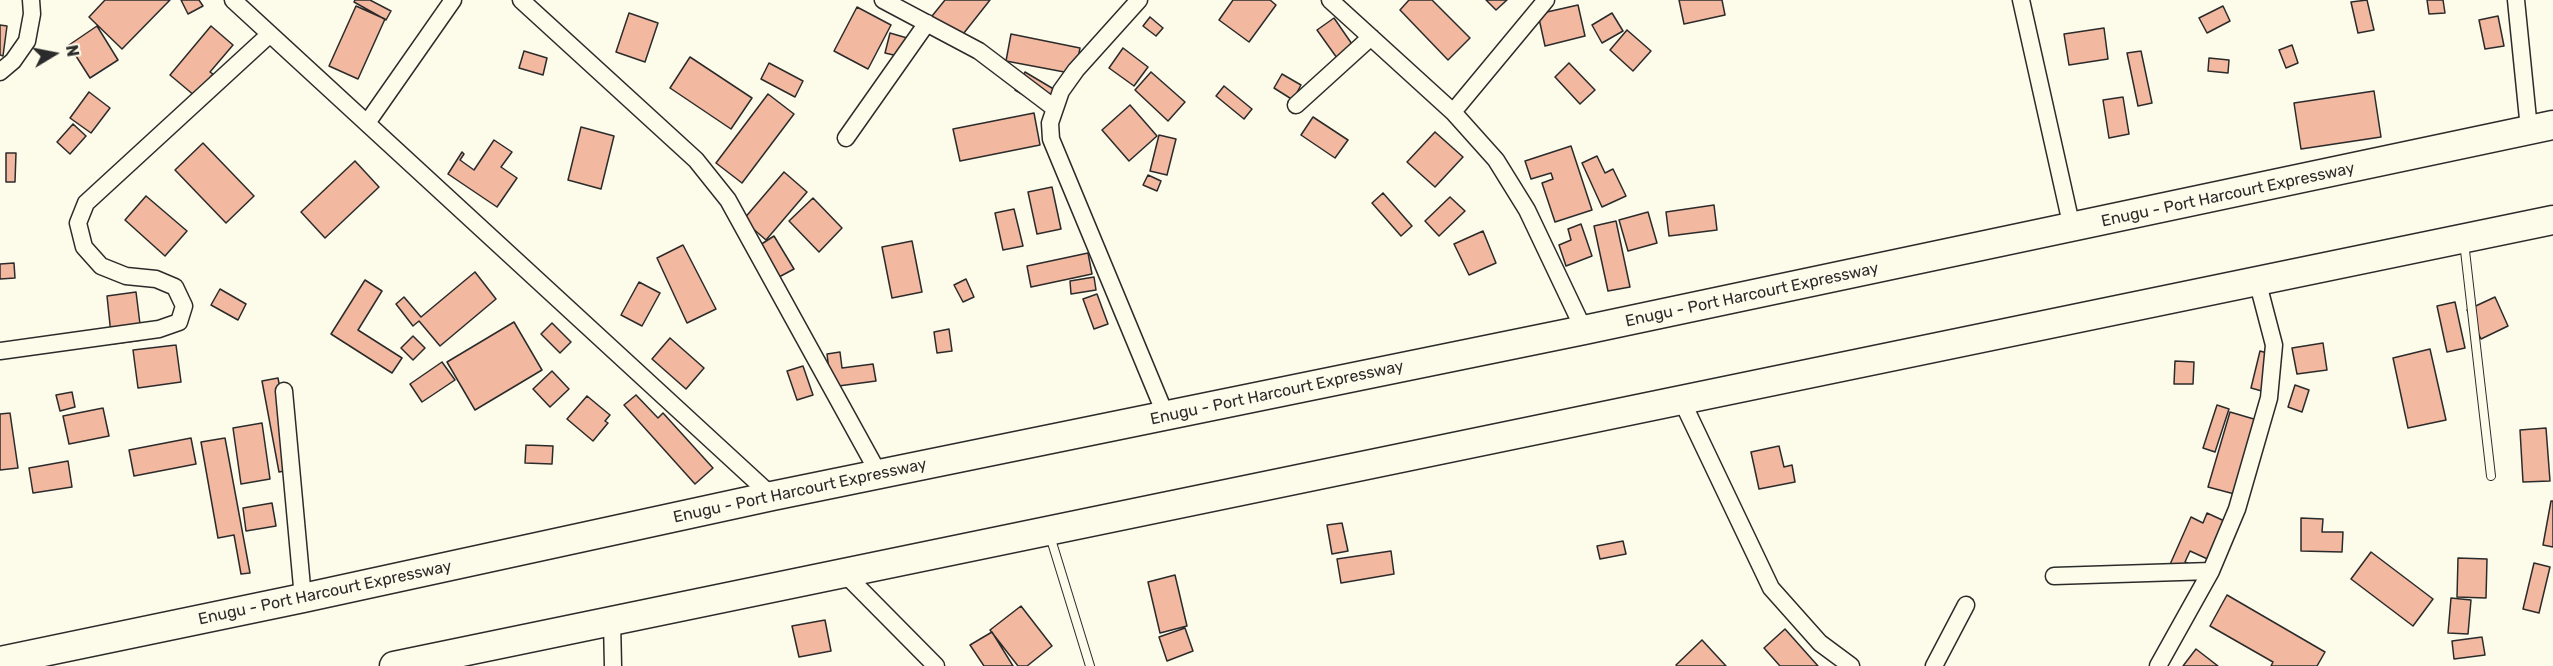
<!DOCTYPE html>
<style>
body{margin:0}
#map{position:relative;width:2553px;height:666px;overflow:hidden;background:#fdfbea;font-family:Rubik,sans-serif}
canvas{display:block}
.north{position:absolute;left:24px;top:24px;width:60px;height:60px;-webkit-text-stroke:4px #fdfbea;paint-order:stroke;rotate:80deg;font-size:16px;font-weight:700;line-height:24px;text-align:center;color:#2b2b2b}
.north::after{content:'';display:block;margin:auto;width:21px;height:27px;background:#2b2b2b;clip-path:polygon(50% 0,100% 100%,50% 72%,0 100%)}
</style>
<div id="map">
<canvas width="2553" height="666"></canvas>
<div class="north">N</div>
</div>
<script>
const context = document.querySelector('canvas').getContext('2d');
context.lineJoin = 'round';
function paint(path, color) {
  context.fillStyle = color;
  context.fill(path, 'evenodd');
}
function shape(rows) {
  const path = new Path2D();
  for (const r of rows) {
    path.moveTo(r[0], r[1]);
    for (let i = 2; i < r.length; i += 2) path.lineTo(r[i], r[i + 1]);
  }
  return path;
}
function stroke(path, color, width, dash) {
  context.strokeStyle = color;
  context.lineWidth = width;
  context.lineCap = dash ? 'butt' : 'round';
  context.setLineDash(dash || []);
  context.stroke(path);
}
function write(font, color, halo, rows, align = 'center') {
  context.font = font + ' Rubik,sans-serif';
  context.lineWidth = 4.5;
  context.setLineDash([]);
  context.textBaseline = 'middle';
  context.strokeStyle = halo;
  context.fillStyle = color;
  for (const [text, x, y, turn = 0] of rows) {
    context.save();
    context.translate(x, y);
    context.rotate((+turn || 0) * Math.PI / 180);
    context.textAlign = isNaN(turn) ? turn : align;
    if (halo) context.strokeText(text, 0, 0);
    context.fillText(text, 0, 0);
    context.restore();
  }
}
const building = shape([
 [105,0,170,0,122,49,89,17,105,0],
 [181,0,199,0,203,6,188,14,181,0],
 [355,0,370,0,391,11,386,20,354,2,355,0],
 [945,0,990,0,956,43,928,21,945,0],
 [1233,0,1270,0,1276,5,1249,42,1219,20,1233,0],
 [1409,0,1432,0,1470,38,1448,60,1400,10,1409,0],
 [1486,0,1507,0,1496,10,1486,0],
 [1679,0,1722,0,1725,15,1684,24,1679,0],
 [2367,0,2374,30,2358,33,2351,2,2367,0],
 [2427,0,2443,0,2445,13,2429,14,2427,0],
 [1578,5,1585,36,1545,46,1538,14,1578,5],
 [356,6,385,19,358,79,329,66,356,6],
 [2223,6,2230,21,2207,33,2199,18,2223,6],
 [857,7,891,25,868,69,834,51,857,7],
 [629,13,658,23,645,62,616,52,629,13],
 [1612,13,1623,31,1602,43,1592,25,1612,13],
 [2498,16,2504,46,2485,49,2479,20,2498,16],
 [1150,17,1163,28,1156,36,1143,26,1150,17],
 [1334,18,1354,47,1337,58,1317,30,1334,18],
 [0,25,7,26,3,56,0,55,0,25],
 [97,26,118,60,90,78,69,45,97,26],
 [211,26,233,45,210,72,213,74,195,96,170,75,211,26],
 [2104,28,2108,59,2069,65,2064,34,2104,28],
 [1627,30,1651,51,1633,71,1610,50,1627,30],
 [890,33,907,38,902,57,885,53,890,33],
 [1011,34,1080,48,1075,74,1006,61,1011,34],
 [2292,45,2298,63,2286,68,2279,50,2292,45],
 [1123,48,1148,67,1134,86,1109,68,1123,48],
 [524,51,547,58,543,75,519,68,524,51],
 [2141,51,2152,103,2138,106,2127,53,2141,51],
 [690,57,752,98,731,129,670,88,690,57],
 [2209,58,2229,60,2228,73,2208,71,2209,58],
 [769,63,803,81,795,97,761,79,769,63],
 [1569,63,1595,90,1580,104,1555,77,1569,63],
 [1025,72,1062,94,1052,112,1015,90,1025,72],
 [1151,72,1185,102,1168,121,1135,90,1151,72],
 [1282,74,1301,85,1293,100,1274,88,1282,74],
 [1224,86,1252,109,1244,119,1216,96,1224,86],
 [2374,91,2381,137,2301,149,2294,103,2374,91],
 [89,92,110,108,91,133,70,118,89,92],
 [768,94,794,114,742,183,716,163,768,94],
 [2123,97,2129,134,2109,138,2103,100,2123,97],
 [1130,105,1157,136,1129,161,1102,130,1130,105],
 [1034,113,1040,145,960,161,953,129,1034,113],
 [1313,117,1348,140,1335,158,1301,135,1313,117],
 [73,124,86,136,70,154,57,142,73,124],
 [581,127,614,136,601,189,568,180,581,127],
 [1435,132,1463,157,1435,187,1407,162,1435,132],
 [1159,135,1176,139,1167,175,1150,171,1159,135],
 [494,140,512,152,501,167,517,178,497,207,448,174,462,152,464,154,460,160,474,170,494,140],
 [203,143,254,196,226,223,175,170,203,143],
 [1571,146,1592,210,1555,222,1542,183,1553,179,1551,173,1531,179,1525,161,1571,146],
 [6,153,16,153,15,182,6,182,6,153],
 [1597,156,1605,173,1613,169,1626,196,1602,207,1582,163,1597,156],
 [355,161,379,187,325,238,301,212,355,161],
 [784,172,807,192,766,240,743,220,784,172],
 [1148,175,1161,181,1157,191,1143,185,1148,175],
 [1052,187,1061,229,1037,234,1028,192,1052,187],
 [1383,193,1412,226,1401,236,1372,203,1383,193],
 [146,196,187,231,165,256,125,220,146,196],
 [1450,197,1465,211,1439,236,1425,221,1450,197],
 [813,198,842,228,819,252,789,221,813,198],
 [1714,205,1717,230,1669,236,1666,212,1714,205],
 [1014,209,1023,246,1003,250,995,213,1014,209],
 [1648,212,1657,243,1628,251,1619,220,1648,212],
 [1616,221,1630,287,1608,291,1594,226,1616,221],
 [1581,224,1592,256,1566,266,1559,245,1571,240,1568,229,1581,224],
 [1483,231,1496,263,1469,275,1454,244,1483,231],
 [774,236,794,269,779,277,760,245,774,236],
 [912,241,922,292,892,298,882,247,912,241],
 [683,245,716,309,687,323,657,258,683,245],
 [1088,253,1092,274,1031,287,1027,266,1088,253],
 [14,263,15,278,0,279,0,264,14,263],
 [475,272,496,299,440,346,419,321,413,326,396,304,404,297,421,317,475,272],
 [1094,277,1096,290,1071,294,1070,281,1094,277],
 [966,279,974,297,963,302,954,285,966,279],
 [365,280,382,291,358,330,402,358,392,373,331,334,365,280],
 [639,282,660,293,642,326,621,315,639,282],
 [220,289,246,304,238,320,211,305,220,289],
 [136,292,142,340,112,344,107,296,136,292],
 [1097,294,1108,324,1094,329,1083,299,1097,294],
 [2495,297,2508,326,2481,339,2467,310,2495,297],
 [2455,302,2465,348,2447,352,2437,306,2455,302],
 [514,322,542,370,475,410,447,362,514,322],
 [552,323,571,342,560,353,541,334,552,323],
 [949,329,952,351,937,353,934,332,949,329],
 [413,336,425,348,413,360,401,348,413,336],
 [670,338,704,368,686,389,652,359,670,338],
 [2323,343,2327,370,2297,374,2292,348,2323,343],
 [176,345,181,382,138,388,133,350,176,345],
 [2430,349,2446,420,2408,428,2393,358,2430,349],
 [2260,351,2278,356,2269,393,2251,388,2260,351],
 [840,352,842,368,873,364,876,381,831,387,827,354,840,352],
 [2175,361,2194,362,2193,384,2174,384,2175,361],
 [442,362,455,380,422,402,410,384,442,362],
 [803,366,813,395,797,400,787,371,803,366],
 [552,371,569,389,550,407,533,389,552,371],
 [278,378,295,469,279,472,262,381,278,378],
 [2295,385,2309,390,2302,412,2288,407,2295,385],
 [72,392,75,407,60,411,56,395,72,392],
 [636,395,658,418,663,413,713,468,695,484,624,405,636,395],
 [587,396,610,415,605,421,608,423,593,441,567,419,587,396],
 [2217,405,2229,409,2215,452,2203,448,2217,405],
 [103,408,109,436,69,444,63,416,103,408],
 [2230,412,2264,422,2242,496,2208,487,2230,412],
 [10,413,18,468,0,470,0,414,10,413],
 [262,423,270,479,241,484,233,428,262,423],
 [2546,428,2550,481,2523,482,2520,430,2546,428],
 [191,438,196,464,134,476,129,450,191,438],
 [225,438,250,573,241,574,234,535,218,538,201,442,225,438],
 [526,445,553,446,552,464,525,463,526,445],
 [1779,446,1784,467,1792,465,1795,482,1759,489,1751,452,1779,446],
 [68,461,72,487,33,493,29,468,68,461],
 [2551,501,2553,501,2553,547,2543,545,2551,501],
 [272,503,276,526,246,531,243,508,272,503],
 [2207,513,2231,524,2214,562,2190,551,2185,562,2206,571,2201,583,2168,569,2191,517,2203,523,2207,513],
 [2301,518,2323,519,2322,532,2343,532,2342,552,2301,551,2301,518],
 [1342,523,1348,551,1332,554,1327,525,1342,523],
 [1623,541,1626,554,1600,559,1597,546,1623,541],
 [1391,551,1394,574,1341,583,1337,559,1391,551],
 [2371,552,2433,599,2413,626,2351,579,2371,552],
 [2458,558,2487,559,2486,598,2457,597,2458,558],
 [2534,563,2550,567,2539,613,2523,609,2534,563],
 [1175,575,1187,626,1160,633,1148,582,1175,575],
 [2227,595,2325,652,2317,666,2271,666,2273,662,2210,626,2227,595],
 [2451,598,2471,600,2468,634,2448,633,2451,598],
 [1021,606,1052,646,1027,666,1018,666,990,630,1021,606],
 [825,620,831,651,799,657,792,626,825,620],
 [1185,628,1193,651,1167,661,1159,637,1185,628],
 [1785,629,1818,666,1780,666,1764,648,1785,629],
 [992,632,1013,666,984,666,970,645,992,632],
 [2482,637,2485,655,2454,659,2452,641,2482,637],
 [1702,640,1726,666,1677,666,1676,665,1702,640],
 [2196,649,2218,666,2183,666,2196,649]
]);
paint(building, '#f2b8a0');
stroke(building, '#2b2b2b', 1.5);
const service = shape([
 [2464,242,2491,476],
 [1050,536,1090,666]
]);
const minor = shape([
 [233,0,772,496],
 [521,0,696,160,728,200,879,474],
 [883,0,979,51,1053,107],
 [1139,0,1076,70,1061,91,1050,123,1051,139,1166,416],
 [1330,0,1453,112,1496,160,1527,210,1584,330],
 [2021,0,2072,228],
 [2516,0,2529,129],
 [0,72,13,61,27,41,32,14,31,0],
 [1296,105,1371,37],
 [1453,112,1546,0],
 [367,123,453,0],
 [846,138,927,23],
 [0,351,159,329,179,322,184,306,175,287,156,279,126,276,101,266,84,247,78,223,86,203,270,34],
 [284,391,303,598],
 [1681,399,1771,588,1820,643,1851,666],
 [844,573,936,666],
 [2054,576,2211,571],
 [612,621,613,666],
 [1934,666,1966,605],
 [2158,666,2211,571,2237,509,2269,398,2274,345,2257,280]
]);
const trunk = shape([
 [0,661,303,598,772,496,1584,330,2553,125],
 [394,666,2553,220]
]);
stroke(service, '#2b2b2b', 10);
stroke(minor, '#2b2b2b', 19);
stroke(trunk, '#2b2b2b', 31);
stroke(service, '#fdfbea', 8);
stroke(minor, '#fdfbea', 16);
stroke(trunk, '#fdfbea', 28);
write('16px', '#2b2b2b', '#fdfbea', [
 ["Enugu - Port Harcourt Expressway",2228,195,-12],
 ["Enugu - Port Harcourt Expressway",1752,295,-12],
 ["Enugu - Port Harcourt Expressway",1277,393,-12],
 ["Enugu - Port Harcourt Expressway",800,491,-12],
 ["Enugu - Port Harcourt Expressway",325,593,-12]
]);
</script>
